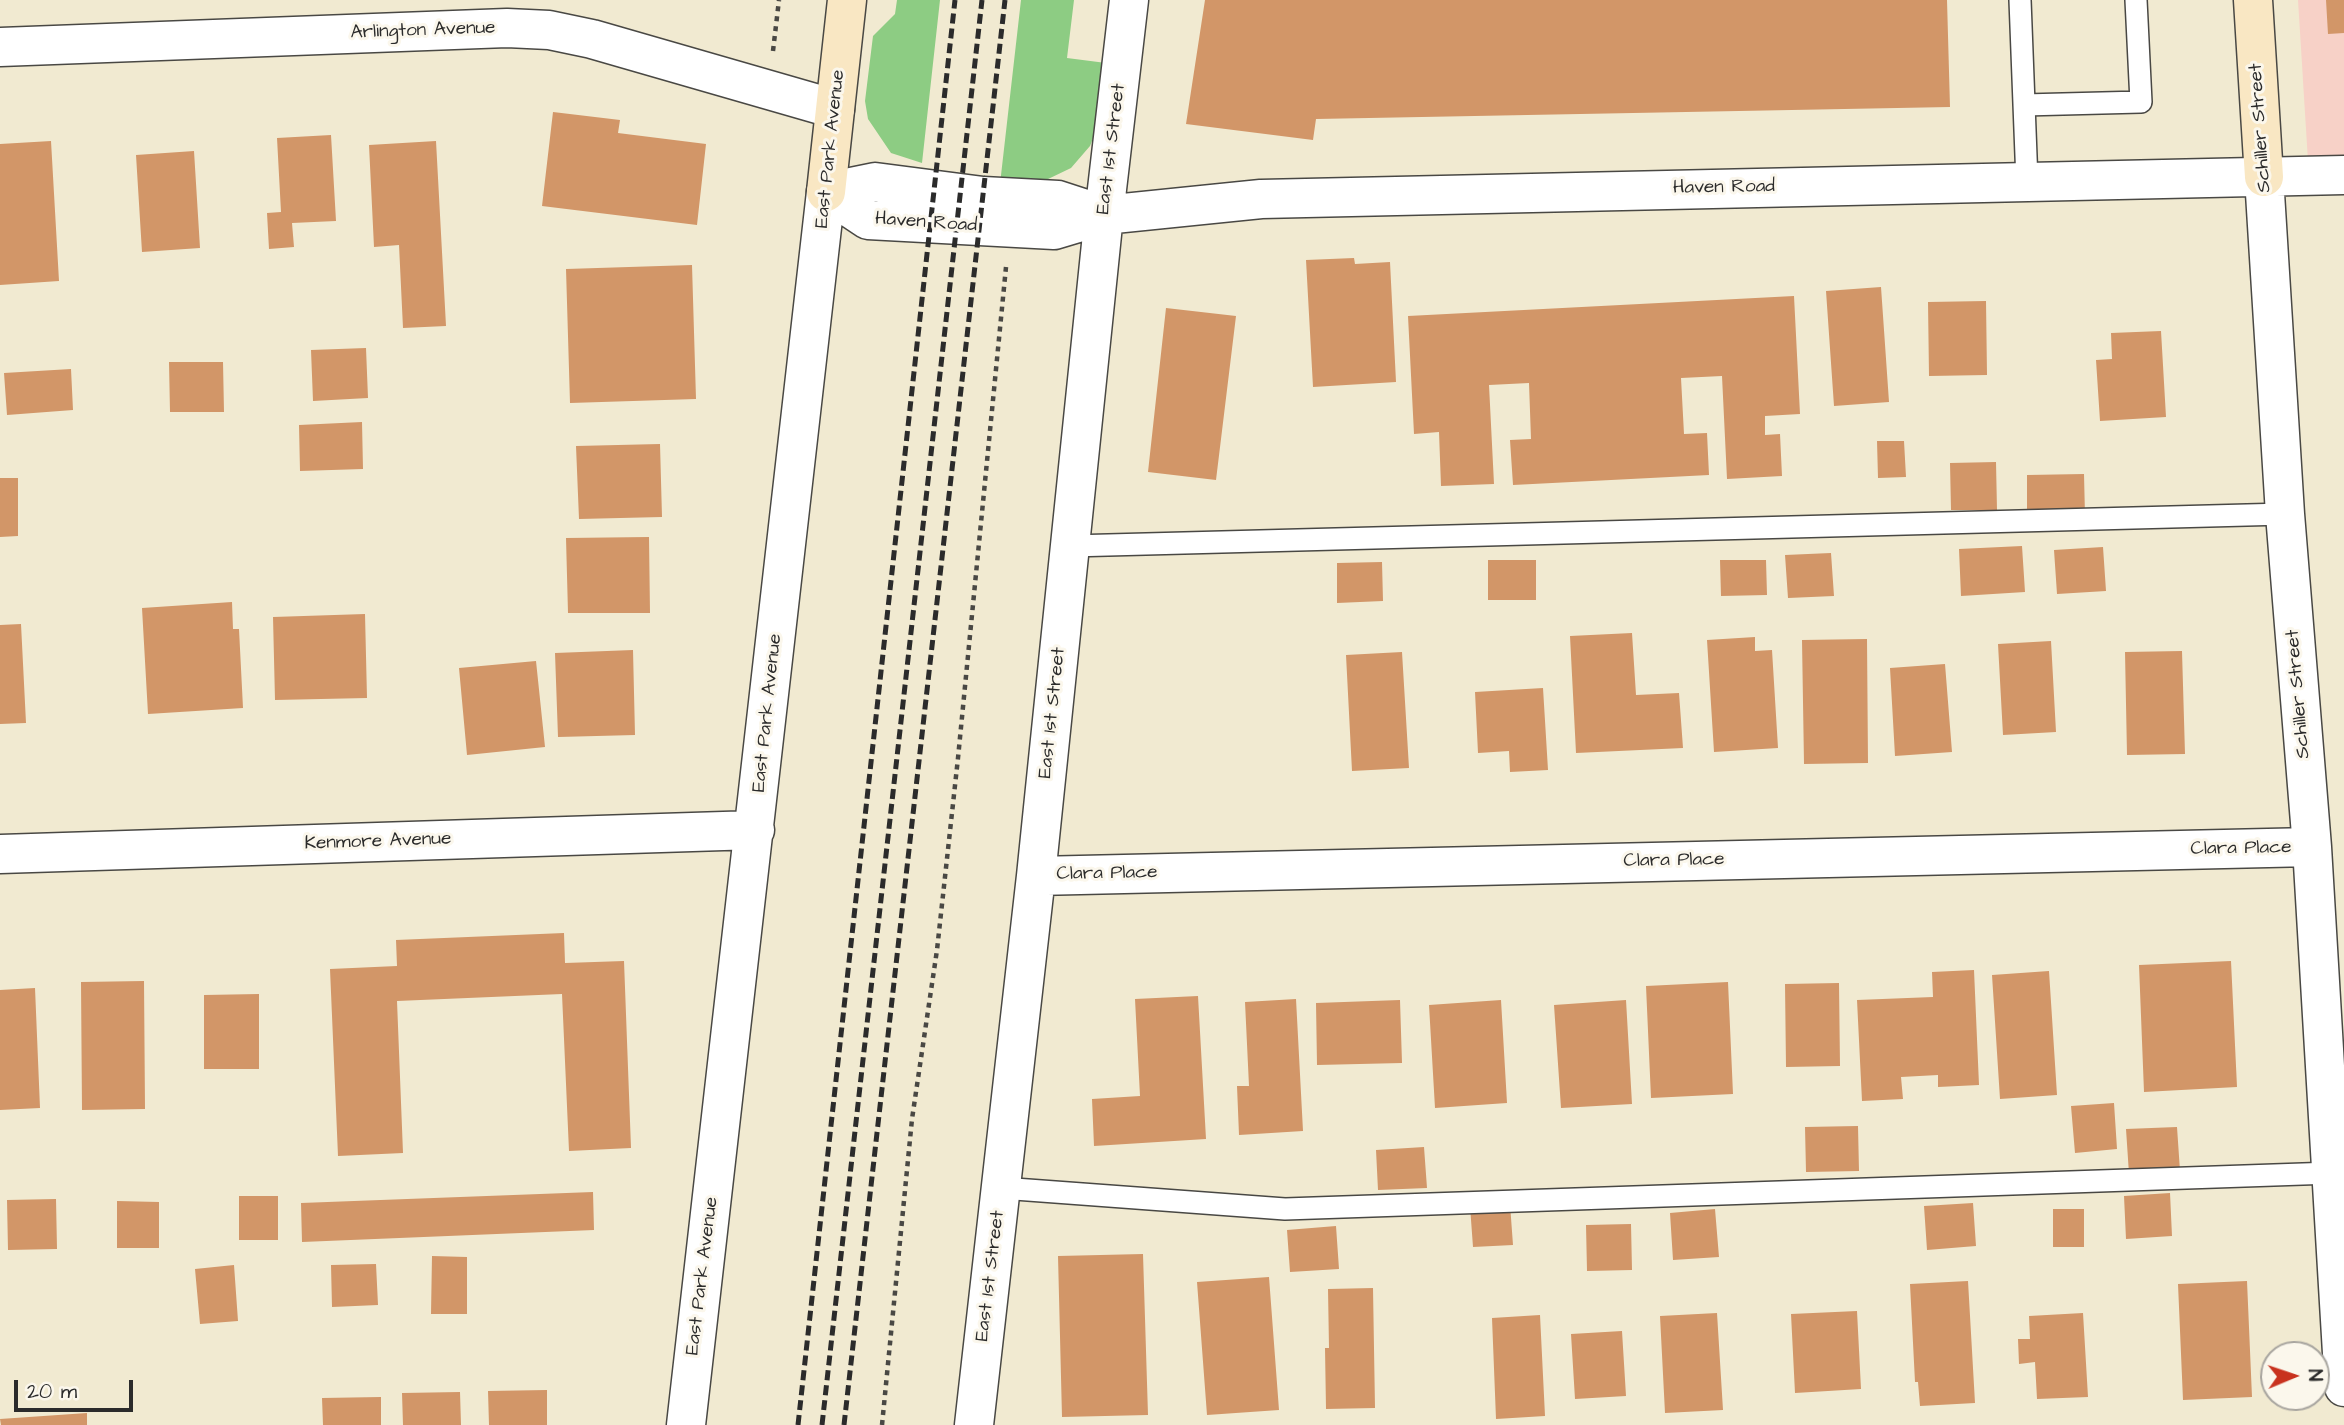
<!DOCTYPE html>
<style>
body{margin:0}
#map{position:relative;width:2344px;height:1425px;overflow:hidden;background:#f1ead1;font-family:"Architects Daughter",sans-serif}
canvas{display:block}
.north{position:absolute;left:2260px;top:1341px;width:70px;height:70px;box-sizing:border-box;background:#fbf7ec;border:2px solid #a8a59f;border-radius:50%;rotate:88deg;font-size:19px;font-weight:700;line-height:28px;text-align:center;color:#2b2b2b}
.north::after{content:'';display:block;margin:auto;width:24px;height:32px;background:#c8321e;clip-path:polygon(50% 0,100% 100%,50% 72%,0 100%)}
.scale{position:absolute;left:14px;top:1380px;width:119px;height:32px;box-sizing:border-box;border:4px solid #2b2b2b;border-top:0;padding-left:9px;font-size:21px;line-height:24px;white-space:nowrap;color:#2b2b2b;-webkit-text-stroke:5px #fbf7ec;paint-order:stroke}
</style>
<div id="map">
<canvas width="2344" height="1425"></canvas>
<div class="north">N</div>
<div class="scale">20 m</div>
</div>
<script>
const context = document.querySelector('canvas').getContext('2d');
context.lineJoin = 'round';
function paint(path, color) {
  context.fillStyle = color;
  context.fill(path, 'evenodd');
}
function shape(rows) {
  const path = new Path2D();
  for (const r of rows) {
    path.moveTo(r[0], r[1]);
    for (let i = 2; i < r.length; i += 2) path.lineTo(r[i], r[i + 1]);
  }
  return path;
}
function stroke(path, color, width, dash) {
  context.strokeStyle = color;
  context.lineWidth = width;
  context.lineCap = dash ? 'butt' : 'round';
  context.setLineDash(dash || []);
  context.stroke(path);
}
function write(font, color, halo, rows, align = 'center') {
  context.font = font + ' "Architects Daughter",sans-serif';
  context.lineWidth = 6;
  context.setLineDash([]);
  context.textBaseline = 'middle';
  context.strokeStyle = halo;
  context.fillStyle = color;
  for (const [text, x, y, turn = 0] of rows) {
    context.save();
    context.translate(x, y);
    context.rotate((+turn || 0) * Math.PI / 180);
    context.textAlign = isNaN(turn) ? turn : align;
    if (halo) context.strokeText(text, 0, 0);
    context.fillText(text, 0, 0);
    context.restore();
  }
}
paint(shape([
 [2298,0,2344,0,2344,160,2308,161]
]), '#f7d1c7');
paint(shape([
 [897,0,940,0,922,163,891,153,868,119,865,101,873,36,895,14],
 [1021,0,1074,0,1067,58,1106,63,1099,123,1090,146,1071,168,1046,180,1000,184]
]), '#8dcc83');
paint(shape([
 [1205,0,1947,0,1950,107,1316,119,1313,140,1186,124],
 [2326,0,2344,0,2344,33,2328,34],
 [553,112,620,120,618,133,706,144,697,225,542,206],
 [331,135,336,221,292,223,294,247,269,249,267,213,281,212,277,138],
 [51,141,59,281,0,285,0,144],
 [436,141,446,326,403,328,399,245,374,247,369,145],
 [194,151,200,248,142,252,136,155],
 [1354,258,1355,264,1390,262,1396,382,1313,387,1306,260],
 [692,265,696,399,570,403,566,269],
 [1881,287,1889,402,1834,406,1826,291],
 [1794,296,1800,414,1765,416,1765,435,1780,434,1782,476,1727,479,1722,376,1681,378,1684,434,1707,433,1709,475,1513,485,1510,440,1531,439,1529,383,1489,385,1494,484,1441,486,1439,432,1414,434,1408,316],
 [1986,301,1987,375,1929,376,1928,302],
 [1166,308,1236,316,1216,480,1148,472],
 [2161,331,2166,417,2100,421,2096,360,2112,359,2111,333],
 [366,348,368,398,313,401,311,350],
 [169,362,223,362,224,412,170,412],
 [71,369,73,410,7,415,4,373],
 [362,422,363,469,300,471,299,425],
 [1877,441,1904,441,1906,477,1878,478],
 [660,444,662,517,579,519,576,446],
 [1996,462,1997,510,1951,510,1950,463],
 [2084,474,2085,516,2027,516,2027,475],
 [0,478,18,478,18,536,0,537],
 [649,537,650,613,568,613,566,538],
 [2022,546,2025,592,1961,596,1959,549],
 [2103,547,2106,591,2057,594,2054,550],
 [1831,553,1834,596,1788,598,1785,555],
 [1488,560,1536,560,1536,600,1488,600],
 [1720,560,1766,560,1767,595,1721,596],
 [1382,562,1383,601,1337,603,1337,563],
 [232,602,233,629,239,629,243,708,148,714,142,608],
 [365,614,367,698,275,700,273,617],
 [21,624,26,723,0,724,0,625],
 [1632,633,1636,695,1679,693,1683,748,1576,753,1570,636],
 [1755,637,1755,651,1772,650,1778,748,1714,752,1707,640],
 [1867,639,1868,763,1804,764,1802,640],
 [2051,641,2056,732,2003,735,1998,644],
 [633,650,635,735,558,737,555,653],
 [2182,651,2185,754,2127,755,2125,652],
 [1402,652,1409,768,1352,771,1346,655],
 [536,661,545,747,467,755,459,668],
 [1945,664,1952,752,1895,756,1890,668],
 [1543,688,1548,770,1510,772,1509,751,1478,753,1475,692],
 [564,933,565,963,624,961,631,1148,569,1151,562,994,397,1001,403,1153,338,1156,330,969,397,966,396,940],
 [2231,961,2237,1087,2144,1092,2139,965],
 [1974,970,1979,1085,1938,1087,1938,1075,1901,1077,1903,1099,1862,1101,1857,1000,1933,997,1932,972],
 [2049,971,2057,1095,2000,1099,1992,975],
 [144,981,145,1109,82,1110,81,982],
 [1728,982,1733,1094,1651,1098,1646,986],
 [1839,983,1840,1066,1786,1067,1785,984],
 [35,988,40,1108,0,1110,0,990],
 [259,994,259,1069,204,1069,204,995],
 [1198,996,1206,1139,1094,1146,1092,1099,1140,1096,1135,999],
 [1296,999,1303,1131,1239,1135,1237,1086,1249,1086,1245,1002],
 [1400,1000,1402,1063,1317,1065,1316,1003],
 [1501,1000,1507,1103,1435,1108,1429,1005],
 [1626,1000,1632,1104,1561,1108,1554,1005],
 [2114,1103,2117,1149,2075,1153,2071,1106],
 [1858,1126,1859,1171,1806,1172,1805,1127],
 [2177,1127,2180,1171,2129,1174,2126,1129],
 [1424,1147,1427,1188,1378,1190,1376,1150],
 [593,1192,594,1230,302,1242,301,1203],
 [2170,1193,2172,1236,2126,1239,2124,1196],
 [239,1196,278,1196,278,1240,239,1240],
 [56,1199,57,1249,8,1250,7,1200],
 [117,1201,159,1202,159,1248,117,1248],
 [1973,1203,1976,1246,1927,1250,1924,1206],
 [1510,1204,1513,1245,1473,1247,1470,1206],
 [1715,1209,1719,1257,1673,1260,1670,1213],
 [2053,1209,2084,1209,2084,1247,2053,1247],
 [1631,1224,1632,1270,1587,1271,1586,1225],
 [1336,1226,1339,1269,1290,1272,1287,1230],
 [1143,1254,1148,1415,1062,1417,1058,1256],
 [432,1256,467,1257,467,1314,431,1314],
 [376,1264,378,1305,332,1307,331,1265],
 [234,1265,238,1321,200,1324,195,1269],
 [1269,1277,1279,1410,1207,1415,1197,1282],
 [1968,1281,1975,1403,1920,1406,1918,1382,1915,1382,1910,1284],
 [2247,1281,2252,1397,2183,1400,2178,1284],
 [1373,1288,1375,1408,1326,1409,1325,1348,1329,1348,1328,1289],
 [1857,1311,1861,1389,1795,1393,1791,1314],
 [1717,1313,1723,1410,1665,1413,1660,1316],
 [2083,1313,2088,1397,2037,1399,2035,1362,2019,1364,2018,1339,2030,1339,2029,1316],
 [1540,1315,1545,1416,1496,1419,1492,1318],
 [1622,1331,1626,1396,1575,1399,1571,1334],
 [547,1390,547,1425,489,1425,488,1391],
 [460,1392,461,1425,403,1425,402,1393],
 [381,1397,381,1425,323,1425,322,1398],
 [87,1413,87,1425,1,1425,0,1419]
]), '#d29668');
const lane = shape([
 [2020,0,2027,182],
 [2024,105,2141,102,2136,0],
 [1070,546,2285,514],
 [1001,1188,1285,1209,2332,1173]
]);
const street = shape([
 [0,47,507,28,549,30,592,39,835,109],
 [2264,177,2285,514,2312,847,2344,1387],
 [826,192,868,220,1054,230,1104,215,1261,199,2344,175],
 [826,192,875,182,983,196,1058,200,1104,215],
 [0,854,755,830],
 [1036,876,2312,847],
 [686,1425,826,192],
 [974,1425,1036,876,1104,215,1129,0]
]);
const secondary = shape([
 [2253,0,2264,177],
 [826,192,847,0]
]);
stroke(lane, '#494844', 24);
stroke(street, '#494844', 41);
stroke(secondary, '#494844', 41);
stroke(shape([
 [773,51,779,0],
 [882,1425,912,1119,937,950,958,758,1006,267]
]), '#494844', 4.5, [5, 5]);
stroke(lane, '#fff', 21);
stroke(street, '#fff', 38);
stroke(secondary, '#f9e7c3', 38);
stroke(shape([
 [798,1425,955,0],
 [822,1425,982,0],
 [844,1425,1005,0]
]), '#2b2b2b', 5, [10, 5]);
write('19px', '#2b2b2b', '#fbf7ec', [
 ["Arlington Avenue",423,31,-2],
 ["Schiller Street",2261,128,-94],
 ["East Park Avenue",831,149,-84],
 ["East 1st Street",1112,149,-83],
 ["Haven Road",1724,188,-1],
 ["Haven Road",926,223,4],
 ["Schiller Street",2299,694,-95],
 ["East Park Avenue",768,713,-84],
 ["East 1st Street",1053,713,-84],
 ["Kenmore Avenue",378,842,-2],
 ["Clara Place",2241,849,-1],
 ["Clara Place",1674,861,-1],
 ["Clara Place",1107,874,-1],
 ["East Park Avenue",703,1276,-83],
 ["East 1st Street",991,1276,-83]
]);
</script>
